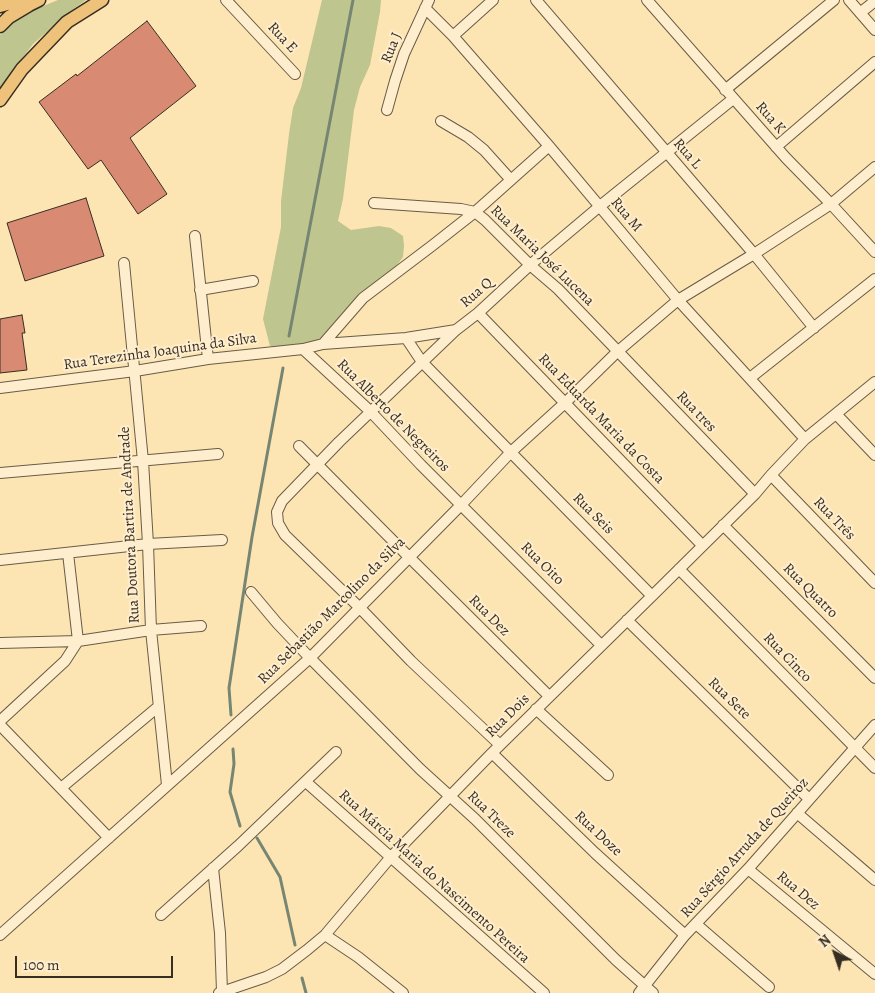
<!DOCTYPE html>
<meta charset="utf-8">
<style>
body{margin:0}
#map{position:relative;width:875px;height:993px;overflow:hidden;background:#fde5b3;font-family:Alegreya,serif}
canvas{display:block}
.north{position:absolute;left:810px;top:928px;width:50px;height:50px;-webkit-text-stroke:4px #feeece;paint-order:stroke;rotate:319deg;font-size:14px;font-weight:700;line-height:20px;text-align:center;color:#372e23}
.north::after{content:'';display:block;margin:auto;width:18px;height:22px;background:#372e23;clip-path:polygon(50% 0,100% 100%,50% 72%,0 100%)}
.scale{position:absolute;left:15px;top:956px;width:158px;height:22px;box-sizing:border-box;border:2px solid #372e23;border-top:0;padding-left:6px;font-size:15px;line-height:18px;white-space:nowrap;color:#372e23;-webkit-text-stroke:4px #feeece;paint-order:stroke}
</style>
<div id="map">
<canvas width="875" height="993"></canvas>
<div class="north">N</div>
<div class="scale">100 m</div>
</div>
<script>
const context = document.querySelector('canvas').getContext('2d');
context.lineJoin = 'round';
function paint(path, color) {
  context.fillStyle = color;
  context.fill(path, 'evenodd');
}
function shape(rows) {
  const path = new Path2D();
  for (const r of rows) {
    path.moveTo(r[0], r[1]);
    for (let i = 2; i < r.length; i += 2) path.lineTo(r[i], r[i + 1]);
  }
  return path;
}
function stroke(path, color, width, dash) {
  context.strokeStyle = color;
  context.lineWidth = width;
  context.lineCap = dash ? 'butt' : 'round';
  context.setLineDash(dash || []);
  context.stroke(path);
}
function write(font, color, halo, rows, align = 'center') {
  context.font = font + ' Alegreya,serif';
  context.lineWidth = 4;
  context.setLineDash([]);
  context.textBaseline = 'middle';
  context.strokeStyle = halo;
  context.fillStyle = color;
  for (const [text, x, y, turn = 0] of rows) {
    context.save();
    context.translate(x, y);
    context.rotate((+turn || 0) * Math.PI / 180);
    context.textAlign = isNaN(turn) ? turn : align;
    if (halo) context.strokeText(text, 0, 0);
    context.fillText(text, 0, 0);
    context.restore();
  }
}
paint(shape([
 [58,0,86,0,68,13,33,44,0,88,0,35,8,27,21,17,36,9],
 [322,0,381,0,380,12,370,65,360,87,354,110,343,199,338,221,351,230,379,226,391,228,403,236,404,246,403,257,391,273,328,333,313,343,297,347,270,346,263,319,281,227,281,201,289,134,293,108,301,88]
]), '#bec58e');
stroke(shape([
 [289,336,353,0],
 [231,715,229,688,252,537,283,368],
 [233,749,234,764,230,792,240,826],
 [257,838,280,877,295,945],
 [302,978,306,993]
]), '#778673', 3);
const building = shape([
 [147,21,196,86,130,138,167,194,138,214,101,160,88,169,39,102,76,74,77,76,147,21],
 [86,198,104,256,25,281,7,223,86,198],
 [22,315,25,333,22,333,27,370,0,373,0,319,22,315]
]);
paint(building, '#d88a73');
stroke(building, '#372e23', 1);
const minor = shape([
 [226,0,295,74],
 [536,0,754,254,814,328],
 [647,0,786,158,831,204,875,252],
 [849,0,875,30],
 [425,8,453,36,549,146,678,300,805,439],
 [860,13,875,1],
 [453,36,493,0],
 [725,90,834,0],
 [387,110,395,81,404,54,429,0],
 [441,121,468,137,484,150,511,180],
 [776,147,875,62],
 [374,203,461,209,475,212,485,220,530,265,558,289,755,494],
 [195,236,208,359],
 [124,263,143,461,148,544,151,630,167,785],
 [200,290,253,281],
 [478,313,702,545],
 [406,338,422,362,652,596],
 [323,344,363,298,433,245,475,212,549,146],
 [303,349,370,411,421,465,601,645],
 [750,378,875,279],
 [0,388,135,371,208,359,303,349,323,344,406,338,456,330],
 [836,414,875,455],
 [299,446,409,557,549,696],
 [0,473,218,454],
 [771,475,875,583],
 [723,525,875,678],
 [0,560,148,544,222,540],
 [679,569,875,768],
 [251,592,277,623,310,658,420,769,475,819,616,960,653,993],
 [627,620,809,799],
 [0,643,78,641,151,630,201,626],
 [536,709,608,775],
 [0,721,65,661,78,641,68,553],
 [0,725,109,838],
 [500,745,411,661,360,608,285,535,278,523,277,512,282,501,339,442,456,330,478,313,530,265,600,206,733,99],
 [492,753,595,853,685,935],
 [306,782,544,993],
 [61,788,159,706],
 [797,813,875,880],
 [213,868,220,933,222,992],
 [748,869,875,974],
 [161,915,238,846,336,752],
 [696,924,769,987],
 [0,935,310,658,461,505,511,452,566,402,617,352,678,300,754,254,831,204,875,167],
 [325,935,358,957,403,993],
 [219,993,266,977,282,969,307,950,325,935,390,858,492,753,652,596,755,494,771,475,805,439,875,382],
 [639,993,685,935,748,869,875,725]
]);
const major = shape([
 [0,6,22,0],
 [0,26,9,17,29,5,39,0],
 [0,100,22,69,67,22,102,0]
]);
stroke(minor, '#685c47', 12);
stroke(major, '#372e23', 15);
stroke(minor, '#feeece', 10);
stroke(major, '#eec27a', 12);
write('15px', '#372e23', '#feeece', [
 ["Rua E",282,38,47],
 ["Rua J",392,48,-68],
 ["Rua K",770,118,49],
 ["Rua L",687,154,49],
 ["Rua M",626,215,50],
 ["Rua Maria José Lucena",542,256,44],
 ["Rua Q",477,293,-41],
 ["Rua Terezinha Joaquina da Silva",160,352,-8],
 ["Rua tres",696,412,46],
 ["Rua Alberto de Negreiros",393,416,45],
 ["Rua Eduarda Maria da Costa",601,419,46],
 ["Rua Seis",593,514,45],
 ["Rua Três",834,519,46],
 ["Rua Doutora Bartira de Andrade",130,525,-93],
 ["Rua Oito",542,564,45],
 ["Rua Quatro",810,591,45],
 ["Rua Sebastião Marcolino da Silva",332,611,-45],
 ["Rua Dez",489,616,45],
 ["Rua Cinco",787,658,46],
 ["Rua Sete",729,699,44],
 ["Rua Dois",508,716,-45],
 ["Rua Treze",491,815,44],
 ["Rua Doze",598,834,43],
 ["Rua Sérgio Arruda de Queiroz",745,848,-48],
 ["Rua Márcia Maria do Nascimento Pereira",434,877,42],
 ["Rua Dez",798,891,40]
]);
</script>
